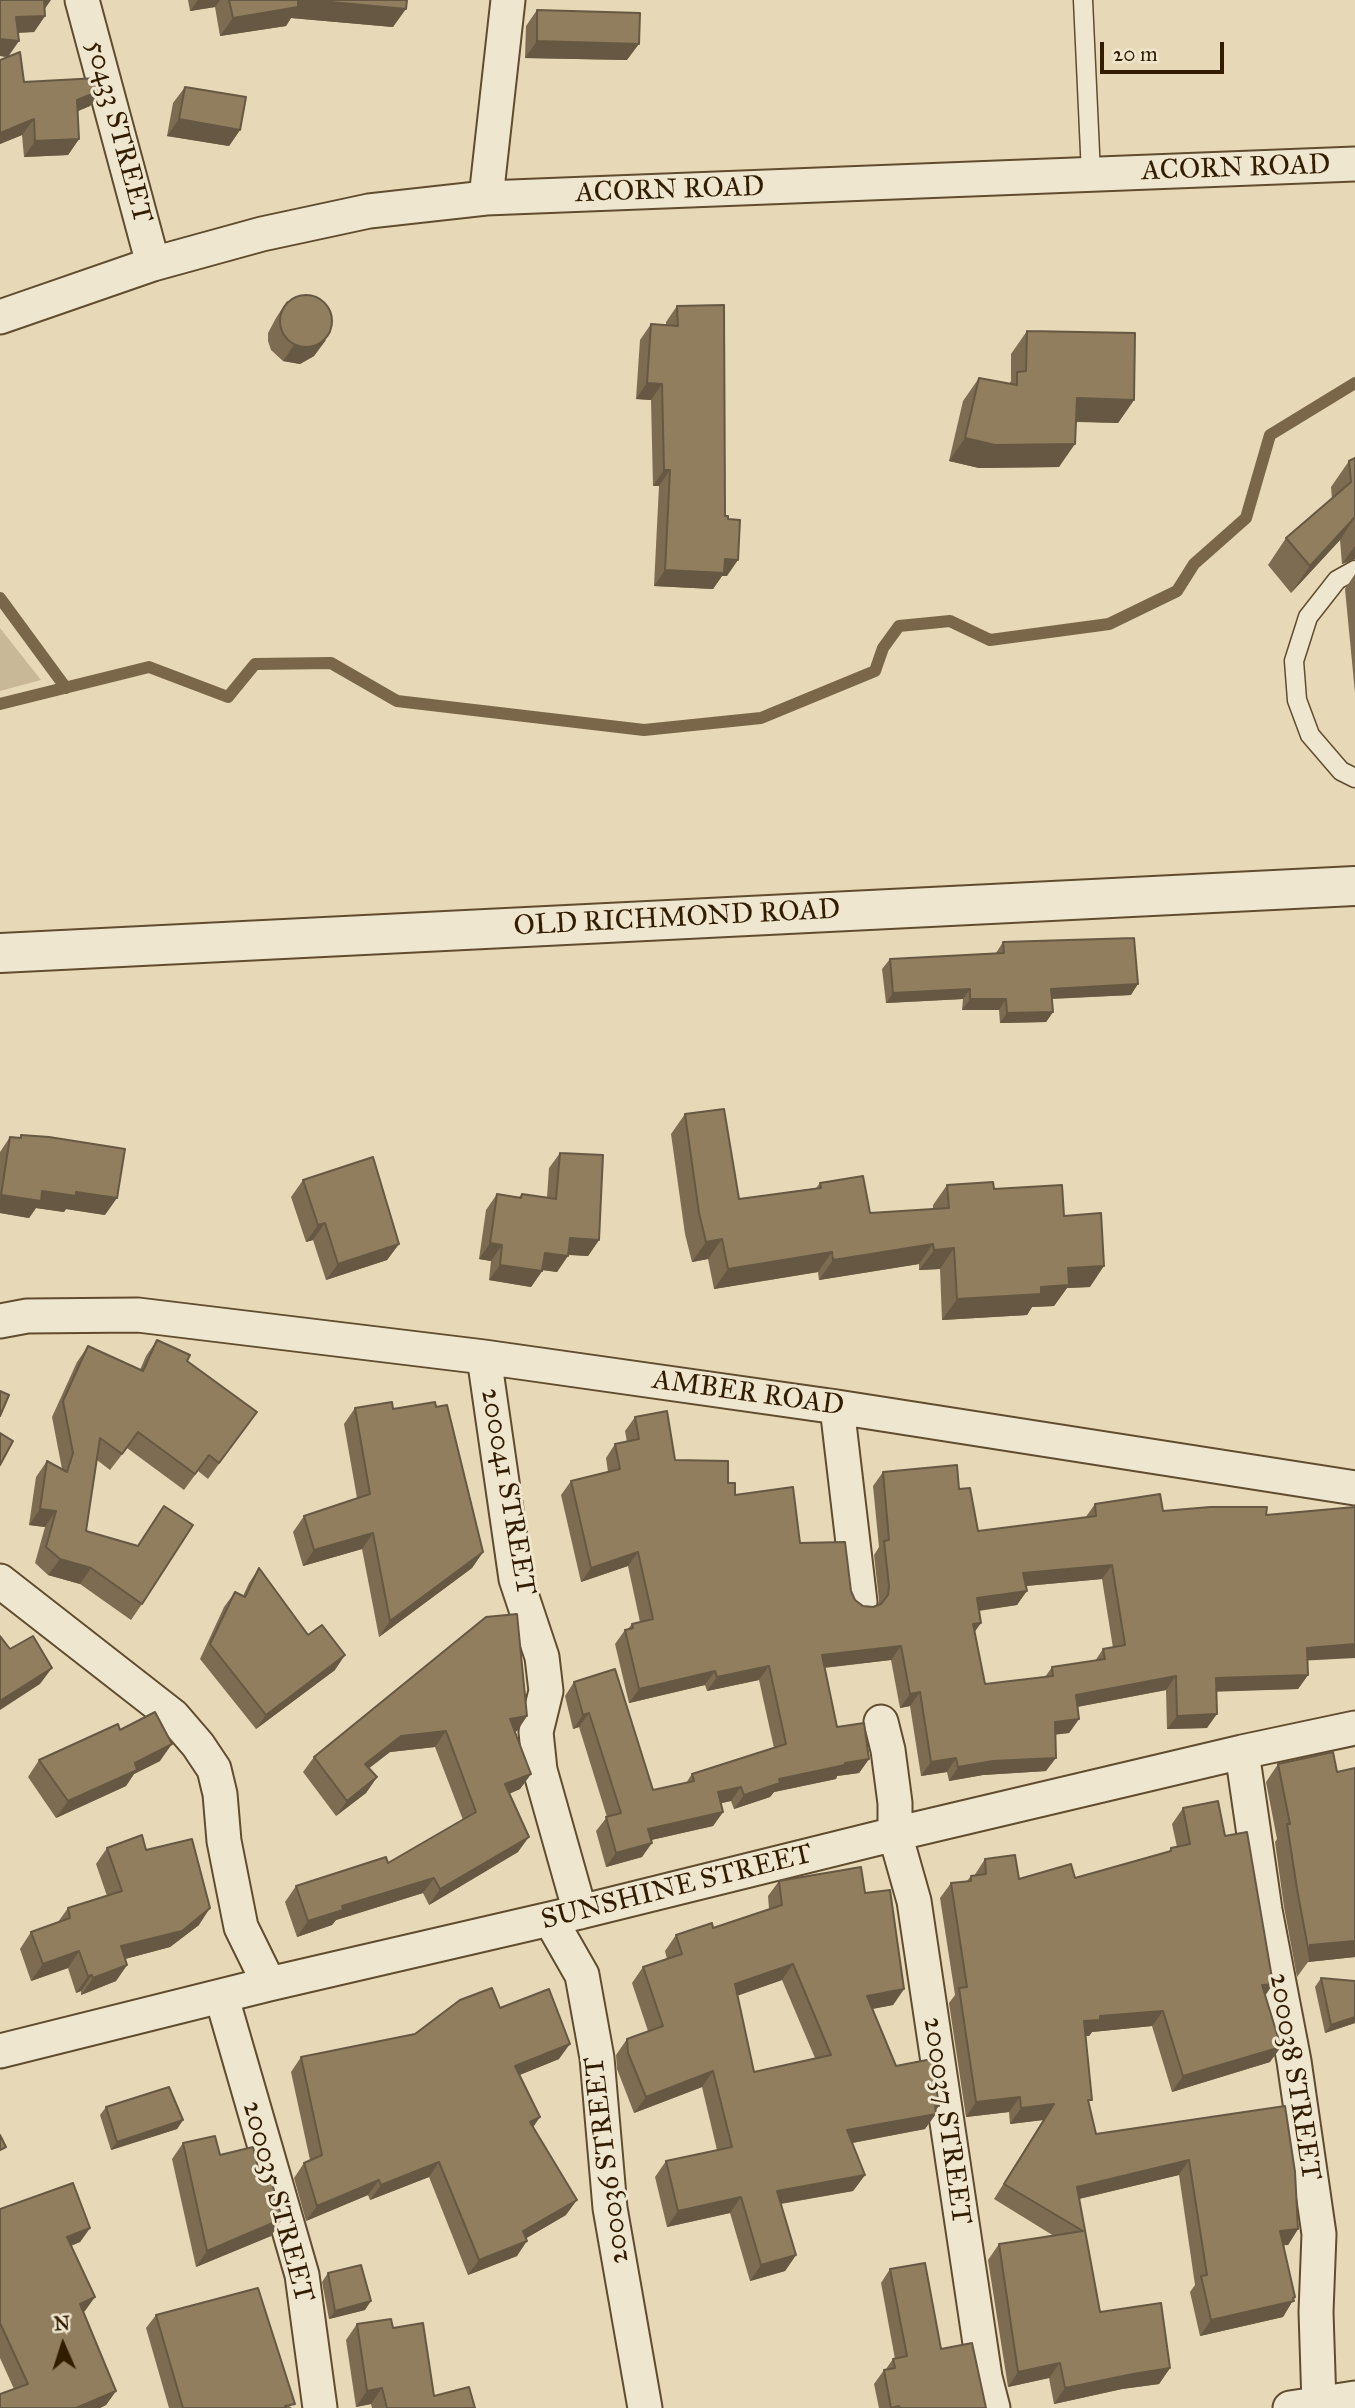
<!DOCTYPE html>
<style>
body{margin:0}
#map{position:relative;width:1355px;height:2408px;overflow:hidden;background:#e7d8b7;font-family:"IM FELL Great Primer",serif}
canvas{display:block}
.north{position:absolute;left:28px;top:2310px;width:70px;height:70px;-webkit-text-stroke:5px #efe6d0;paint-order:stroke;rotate:357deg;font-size:19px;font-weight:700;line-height:28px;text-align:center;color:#331d00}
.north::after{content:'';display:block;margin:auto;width:24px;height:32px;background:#331d00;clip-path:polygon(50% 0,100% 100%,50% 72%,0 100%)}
.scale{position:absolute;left:1100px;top:42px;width:124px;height:32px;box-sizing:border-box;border:4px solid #331d00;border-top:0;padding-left:9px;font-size:21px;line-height:24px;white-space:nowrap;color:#331d00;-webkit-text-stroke:5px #efe6d0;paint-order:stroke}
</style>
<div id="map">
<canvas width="1355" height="2408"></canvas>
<div class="north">N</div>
<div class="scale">20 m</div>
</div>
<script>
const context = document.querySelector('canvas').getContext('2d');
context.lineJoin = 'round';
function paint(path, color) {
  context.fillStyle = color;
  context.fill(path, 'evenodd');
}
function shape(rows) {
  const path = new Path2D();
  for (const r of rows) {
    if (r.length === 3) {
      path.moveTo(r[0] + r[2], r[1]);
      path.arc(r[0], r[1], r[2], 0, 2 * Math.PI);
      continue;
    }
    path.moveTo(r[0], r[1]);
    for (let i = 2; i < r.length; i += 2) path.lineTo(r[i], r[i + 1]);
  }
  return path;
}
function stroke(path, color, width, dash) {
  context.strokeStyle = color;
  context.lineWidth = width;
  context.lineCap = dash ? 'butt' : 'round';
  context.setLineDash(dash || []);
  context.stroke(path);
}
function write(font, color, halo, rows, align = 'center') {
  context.font = font + ' "IM FELL Great Primer",serif';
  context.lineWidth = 6;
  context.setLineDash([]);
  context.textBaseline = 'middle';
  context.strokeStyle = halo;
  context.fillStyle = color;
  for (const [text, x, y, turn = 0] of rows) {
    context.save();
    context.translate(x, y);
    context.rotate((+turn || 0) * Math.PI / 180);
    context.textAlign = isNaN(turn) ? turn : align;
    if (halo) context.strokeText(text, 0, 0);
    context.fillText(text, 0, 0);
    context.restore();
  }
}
paint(shape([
 [0,628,41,680,0,691]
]), '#c8b898');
stroke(shape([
 [0,598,66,688],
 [0,704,149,667,228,697,255,664,331,663,397,701,644,730,761,718,875,671,883,648,899,626,950,621,990,640,1109,624,1177,591,1194,564,1246,518,1270,435,1355,383]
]), '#7a6749', 12);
const service = shape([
 [1083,0,1091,174],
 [1355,570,1337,580,1308,617,1294,661,1297,700,1310,735,1341,771,1355,778]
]);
const minor = shape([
 [82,0,153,264],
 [486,198,508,0],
 [0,317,153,264,262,234,369,211,486,198,1355,164],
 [0,1321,27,1316,138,1315,484,1357,837,1407,1355,1488],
 [484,1357,516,1579,542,1657,546,1691,536,1732,540,1770,580,1912],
 [837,1407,860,1602],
 [0,1581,173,1716,198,1745,214,1769,220,1794,224,1841,241,1927,269,1984],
 [881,1722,888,1750,895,1803,895,1834,914,1901,985,2377,993,2408],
 [1242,1752,1265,1910,1294,2061,1319,2234,1316,2312,1319,2404],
 [550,1919,582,1975,597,2058,610,2208,645,2408],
 [222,1998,302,2275,320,2408],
 [0,2051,269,1984,580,1912,895,1834,1242,1752,1355,1728],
 [1290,2408,1355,2398]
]);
const tertiary = shape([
 [0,953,1355,886]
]);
stroke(service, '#604c2e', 21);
stroke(minor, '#604c2e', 37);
stroke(tertiary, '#604c2e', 42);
stroke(service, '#efe6d0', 18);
stroke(minor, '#efe6d0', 33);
stroke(tertiary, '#efe6d0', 38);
paint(shape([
 [0,0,45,9,45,16,34,32,18,33,8,57,24,82,102,90,90,106,78,111,79,139,68,155,24,157,22,135,0,144,0,60,8,57,0,56],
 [188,0,407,0,393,27,291,18,286,26,220,36,215,7,190,11],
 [537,10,627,60,525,58,526,26],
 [185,87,240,130,229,146,167,136,173,103],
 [287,301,331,332,314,356,300,364,283,361,271,350,268,341,268,333,276,318],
 [677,306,725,516,727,576,722,576,713,589,654,586,659,486,653,486,651,400,636,399,640,340,651,324,666,325,666,322],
 [1027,331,1134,400,1118,423,1076,422,1059,467,979,468,949,461,963,401,979,378,1009,384,1011,381,1011,354],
 [1355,458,1355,559,1342,564,1340,540,1291,593,1268,565,1286,538,1332,499,1331,487,1349,461],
 [1355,574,1355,693,1345,589],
 [1003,942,1131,995,1052,999,1053,1012,1046,1022,1000,1023,999,1010,962,1010,963,999,886,1003,882,969,890,959,996,953],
 [685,1114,739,1199,816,1188,820,1183,870,1213,933,1209,933,1205,947,1185,994,1189,1064,1216,1090,1287,1067,1288,1054,1306,1032,1307,1027,1315,942,1320,940,1269,919,1270,919,1264,819,1280,818,1272,714,1289,708,1259,692,1262,685,1234,671,1134],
 [21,1135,105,1215,66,1209,64,1212,36,1208,29,1218,0,1213,0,1152,10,1137,19,1138],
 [560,1153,599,1240,588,1256,568,1255,557,1272,543,1270,531,1287,489,1280,491,1261,479,1259,486,1210,497,1194,519,1197,522,1194,547,1197,549,1168],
 [303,1180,399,1244,387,1260,326,1280,313,1240,306,1242,291,1197],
 [157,1340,187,1361,245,1428,208,1479,198,1471,184,1490,127,1448,110,1470,97,1460,86,1531,137,1546,164,1506,142,1604,131,1620,80,1584,48,1575,35,1563,45,1527,29,1525,36,1477,47,1461,62,1469,52,1417,77,1362,88,1346,140,1370,146,1356],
 [436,1407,483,1552,472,1568,379,1637,362,1549,303,1566,293,1532,304,1516,357,1498,344,1424,355,1408,393,1409],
 [635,1417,675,1460,728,1483,735,1495,800,1543,851,1591,855,1600,863,1606,873,1607,878,1605,879,1600,874,1555,879,1547,873,1486,883,1472,959,1489,978,1531,1085,1518,1095,1504,1163,1511,1266,1515,1308,1661,1308,1675,1298,1689,1217,1691,1207,1728,1167,1729,1166,1690,1077,1707,1079,1719,1069,1733,1055,1734,1046,1771,983,1775,949,1781,947,1772,921,1776,910,1706,900,1708,891,1660,824,1668,837,1727,869,1759,859,1773,837,1776,836,1779,774,1792,770,1797,734,1809,731,1801,721,1803,723,1812,713,1826,651,1840,642,1857,606,1867,596,1831,607,1817,579,1727,573,1729,565,1696,574,1682,653,1790,686,1783,692,1774,774,1748,759,1680,707,1691,705,1685,629,1703,615,1644,625,1630,628,1629,632,1624,640,1622,628,1566,581,1582,561,1495,571,1481,608,1472,606,1458,615,1444,627,1442,625,1431],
 [1102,1579,1113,1648,1103,1649,1095,1661,1052,1667,1045,1677,985,1684,975,1632,979,1611,1017,1605,1026,1586],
 [259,1568,335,1670,256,1729,200,1659,224,1607,235,1592,243,1596,249,1583],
 [527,1716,517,1731,515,1732,531,1774,520,1789,509,1794,518,1852,429,1905,423,1893,336,1920,332,1925,297,1937,285,1902,296,1886,388,1863,463,1820,435,1747,390,1752,369,1768,377,1777,366,1793,336,1816,303,1772,314,1757],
 [120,1730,160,1761,134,1774,126,1786,56,1818,28,1777,39,1760],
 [1278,1764,1337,1772,1355,1768,1355,1957,1308,1962,1297,1977,1284,1907,1275,1842,1277,1839,1266,1782],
 [1183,1808,1225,1836,1265,1995,1270,2062,1172,2092,1152,2026,1092,2032,1089,2036,1086,2036,1089,2104,1096,2134,1285,2106,1298,2229,1288,2245,1284,2245,1293,2300,1283,2317,1200,2336,1190,2292,1195,2285,1179,2175,1079,2199,1100,2312,1170,2368,1159,2384,1122,2389,1054,2404,1049,2378,1008,2387,988,2260,999,2244,1054,2236,994,2199,1043,2120,1010,2124,1009,2112,966,2117,949,2003,955,1995,940,1898,951,1883,967,1881,971,1876,974,1876,985,1859,1019,1879,1075,1878,1169,1851,1171,1848,1177,1847,1172,1824],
 [107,1848,146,1850,199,1925,170,1947,125,1959,127,1965,116,1981,81,1995,81,1991,76,1993,68,1968,31,1981,20,1949,31,1932,58,1922,68,1908,107,1896,96,1864],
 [779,1881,865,1893,904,1989,893,2005,872,2009,896,2066,935,2110,925,2129,852,2143,865,2175,853,2191,781,2204,796,2255,785,2271,750,2281,730,2213,667,2227,655,2177,666,2161,717,2150,702,2087,634,2113,617,2069,616,2055,627,2039,648,2031,632,1983,643,1967,667,1959,665,1951,676,1935,713,1928,769,1909,768,1896],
 [782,1980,815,2058,754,2072,737,1996],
 [1321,1978,1355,1981,1355,2023,1325,2033,1315,1987],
 [500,2008,559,2059,519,2075,533,2127,566,2215,526,2238,517,2256,468,2275,429,2177,370,2200,368,2195,306,2221,294,2178,304,2163,310,2160,291,2072,301,2057,415,2034],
 [106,2107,183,2120,177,2129,111,2150,100,2115],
 [183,2143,220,2155,261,2180,282,2219,271,2236,196,2267,172,2159],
 [0,2209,90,2228,80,2242,71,2246,85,2311,83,2312,116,2391,106,2405,100,2408,0,2408,14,2389,0,2358],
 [890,2269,941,2349,986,2408,879,2408,874,2384,884,2370,886,2369,893,2359,895,2359,881,2283],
 [328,2273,365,2310,329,2319,322,2282],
 [156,2315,292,2408,169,2408,146,2328],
 [357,2324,393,2328,434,2396,475,2408,372,2408,371,2404,356,2407,346,2340]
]), '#7d6c52');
paint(shape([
 [40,0,51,0,44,10],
 [198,0,220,0,215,7,190,11],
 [297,0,310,0,406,9,393,27,291,18,286,26,220,36,233,18],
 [45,16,34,32,5,33,16,17],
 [0,39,19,41,8,57,0,56],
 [537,41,639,44,627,60,525,58],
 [102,90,90,106,66,116,77,100],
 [34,119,22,135,0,144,0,133],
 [179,119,240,130,229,146,167,136],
 [79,139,68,155,24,157,35,141],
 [326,340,314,356,300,364,283,361,294,345],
 [647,383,662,384,651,400,636,399],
 [1077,398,1134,400,1118,423,1061,421],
 [965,438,1075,444,1059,467,979,468,949,461],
 [664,470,670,470,659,486,653,486],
 [1355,517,1340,540,1291,593,1310,566],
 [1355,546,1355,559,1342,564],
 [725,559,738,560,727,576,722,576,713,589,654,586,665,570],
 [1138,984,1131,995,1044,999,1051,989],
 [970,989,963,999,886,1003,893,993],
 [970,999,1006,999,999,1010,962,1010],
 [1053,1012,1046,1022,1000,1023,1007,1013],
 [42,1191,76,1192,117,1198,105,1215,66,1209,64,1212,36,1208,29,1218,0,1213,0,1197,1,1195],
 [325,1223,313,1240,306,1242,318,1225],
 [570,1238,599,1240,588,1256,559,1254],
 [722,1239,708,1259,692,1262,706,1242],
 [490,1243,502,1245,491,1261,479,1259],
 [399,1244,387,1260,326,1280,338,1264],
 [933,1244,919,1264,819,1280,833,1260],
 [954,1248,940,1269,919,1270,934,1250],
 [832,1252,818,1272,714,1289,728,1269],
 [545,1253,568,1256,557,1272,534,1269],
 [500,1265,542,1271,531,1287,489,1280],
 [1104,1266,1090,1287,1067,1288,1054,1306,1032,1307,1027,1315,942,1320,957,1299,1041,1287,1068,1268],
 [40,1509,56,1511,45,1527,29,1525],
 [373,1533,362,1549,303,1566,314,1550],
 [483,1552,472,1568,379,1637,390,1621],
 [638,1552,628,1566,581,1582,591,1568],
 [60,1559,91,1568,80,1584,48,1575],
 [1112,1565,1102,1579,1014,1587,1023,1573],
 [1027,1591,1017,1605,967,1612,977,1598],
 [981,1623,971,1637,973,1624],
 [1355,1644,1355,1658,1297,1661,1307,1648],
 [901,1646,891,1660,812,1669,822,1655],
 [345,1655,335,1670,256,1729,266,1715],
 [769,1666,759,1680,707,1691,717,1677],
 [52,1668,40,1684,0,1710,0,1701],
 [715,1671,705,1685,629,1703,639,1689],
 [1308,1675,1298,1689,1207,1692,1216,1678],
 [1176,1676,1166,1690,1066,1709,1076,1695],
 [920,1692,910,1706,900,1708,910,1694],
 [589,1713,579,1727,573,1729,583,1715],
 [1217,1714,1207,1728,1167,1729,1177,1716],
 [527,1716,517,1731,499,1734,510,1719],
 [1079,1719,1069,1733,1045,1736,1055,1722],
 [446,1731,435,1747,390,1752,354,1780,365,1764,401,1736],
 [172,1744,160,1761,134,1774,126,1786,56,1818,68,1801,135,1763],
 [956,1758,947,1772,921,1776,931,1762],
 [1056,1758,1046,1771,983,1775,949,1781,958,1767,993,1761],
 [869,1759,859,1773,837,1776,836,1779,774,1792,770,1797,734,1809,744,1795,779,1779,845,1763],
 [531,1774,520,1789,494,1800,505,1784],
 [377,1777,366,1793,336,1816,347,1801],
 [741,1787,731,1801,708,1806,718,1792],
 [723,1812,713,1826,638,1843,648,1829],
 [529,1837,518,1852,429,1905,440,1889],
 [652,1843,642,1857,606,1867,616,1853],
 [434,1878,423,1893,336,1920,332,1925,297,1937,308,1921,342,1906],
 [210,1908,199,1925,170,1947,110,1963,121,1946],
 [1355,1941,1355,1957,1308,1962,1310,1959,1310,1945],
 [79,1951,68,1968,31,1981,43,1964],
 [793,1964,782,1980,724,2000,735,1984],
 [127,1965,116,1981,81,1995,93,1978],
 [92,1975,81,1991,76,1993,88,1976],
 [1273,1984,1263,1999,1262,1985],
 [904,1989,893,2005,856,2012,867,1996],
 [1163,2011,1152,2026,1092,2032,1089,2036,1073,2036,1084,2021,1100,2016],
 [1355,2017,1355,2023,1325,2033,1331,2025],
 [570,2044,559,2059,505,2081,515,2066],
 [1281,2047,1270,2062,1172,2092,1183,2076],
 [713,2071,702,2087,634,2113,646,2097],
 [1020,2097,1009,2112,966,2117,976,2102],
 [1054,2104,1043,2120,1010,2124,1021,2108],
 [935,2106,939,2106,933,2114,936,2114,925,2129,836,2146,847,2130],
 [540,2117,530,2132,530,2122],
 [183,2120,177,2129,111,2150,117,2142],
 [1189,2160,1179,2175,1066,2202,1077,2187],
 [439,2162,429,2177,370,2200,381,2185],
 [865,2175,853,2191,766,2206,777,2191],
 [379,2180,368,2195,306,2221,317,2206],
 [741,2197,730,2213,667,2227,678,2211],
 [577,2200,566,2215,513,2246,523,2231],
 [282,2219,271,2236,196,2267,207,2251],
 [90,2228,80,2242,57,2251,67,2237],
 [1298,2229,1288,2245,1270,2246,1280,2231],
 [527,2241,517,2256,468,2275,479,2260],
 [796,2255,785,2271,750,2281,761,2265],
 [95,2297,85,2311,70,2318,80,2304],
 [1295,2297,1283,2317,1200,2336,1211,2320],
 [371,2301,365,2310,329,2319,335,2311],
 [1060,2363,1049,2378,1008,2387,1018,2372],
 [1170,2368,1159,2384,1122,2389,1054,2404,1065,2388,1133,2374],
 [382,2388,371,2404,356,2407,367,2391],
 [116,2391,106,2405,100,2408,76,2408]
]), '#665842');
const building = shape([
 [0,0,44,0,45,16,16,17,19,41,0,39,0,0],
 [229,0,298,0,298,7,233,18,229,0],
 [310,0,407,0,406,9,310,0],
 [537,10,640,13,639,44,537,41,537,10],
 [20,52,24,82,98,78,102,90,77,100,79,139,35,141,34,119,0,133,0,60,20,52],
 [185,87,246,97,240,130,179,119,185,87],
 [306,321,26],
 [724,305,725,516,728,516,728,519,740,520,738,560,725,559,724,573,665,570,670,470,664,470,662,384,647,383,651,324,678,326,677,306,724,305],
 [1027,331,1135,333,1134,400,1077,398,1075,444,995,445,965,438,979,378,1017,385,1017,372,1026,371,1027,331],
 [1355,458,1355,517,1310,566,1286,538,1351,482,1349,461,1355,458],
 [1134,938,1138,984,1051,989,1053,1012,1007,1013,1006,999,970,999,970,989,893,993,890,959,1004,953,1003,942,1134,938],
 [724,1109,739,1199,821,1188,820,1183,863,1176,870,1213,949,1208,947,1185,993,1182,994,1189,1062,1185,1064,1216,1101,1213,1104,1266,1068,1268,1069,1285,1041,1287,1041,1294,957,1299,954,1248,934,1250,933,1244,833,1260,832,1252,728,1269,722,1239,706,1242,699,1213,685,1114,724,1109],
 [21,1135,49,1137,125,1149,117,1198,76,1192,76,1196,42,1191,41,1201,1,1195,10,1137,21,1138,21,1135],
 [560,1153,603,1155,599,1240,570,1238,568,1256,545,1253,542,1271,500,1265,502,1245,490,1243,497,1194,521,1198,522,1194,556,1199,560,1153],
 [373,1157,399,1244,338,1264,325,1223,318,1225,303,1180,373,1157],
 [157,1340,190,1355,187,1361,257,1412,219,1463,209,1455,195,1474,138,1432,122,1454,100,1438,86,1531,138,1546,164,1506,193,1525,142,1604,91,1568,60,1559,46,1547,56,1511,40,1509,47,1461,67,1472,73,1453,63,1401,88,1346,143,1371,157,1340],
 [0,1391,9,1395,0,1416,0,1391],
 [392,1402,393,1409,435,1402,436,1407,447,1405,483,1552,390,1621,373,1533,314,1550,304,1516,370,1494,355,1408,392,1402],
 [667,1411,675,1460,728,1461,728,1483,735,1483,735,1495,793,1487,800,1543,845,1542,851,1591,855,1600,863,1606,873,1607,881,1604,888,1595,889,1586,884,1541,889,1540,883,1472,957,1465,959,1489,970,1488,978,1531,1096,1516,1095,1504,1160,1494,1163,1511,1210,1507,1267,1507,1266,1515,1355,1507,1355,1644,1307,1648,1308,1675,1216,1678,1217,1714,1177,1716,1176,1676,1076,1695,1079,1719,1055,1722,1056,1758,993,1761,958,1767,956,1758,931,1762,920,1692,910,1694,901,1646,822,1655,837,1727,864,1723,869,1759,845,1763,845,1765,779,1779,780,1783,744,1795,741,1787,718,1792,723,1812,648,1829,652,1843,616,1853,606,1817,621,1813,589,1713,583,1715,574,1682,615,1669,653,1790,694,1781,692,1774,786,1744,769,1666,717,1677,715,1671,639,1689,625,1630,633,1628,632,1624,653,1619,638,1552,591,1568,571,1481,620,1469,615,1444,639,1439,635,1417,667,1411],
 [1112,1565,1125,1645,1103,1649,1105,1659,1052,1667,1053,1676,985,1684,973,1624,981,1623,977,1598,1027,1591,1023,1573,1112,1565],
 [0,1433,13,1441,0,1465,0,1433],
 [259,1568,308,1635,322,1625,345,1655,266,1715,210,1644,235,1592,245,1597,259,1568],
 [517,1614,527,1716,510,1719,531,1774,505,1784,529,1837,440,1889,434,1878,342,1906,343,1910,308,1921,296,1886,386,1857,388,1863,476,1812,446,1731,401,1736,365,1764,377,1777,347,1801,314,1757,486,1617,517,1614],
 [0,1636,10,1649,33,1636,52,1668,0,1701,0,1636],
 [155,1712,172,1744,135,1763,137,1770,68,1801,39,1760,118,1724,120,1730,155,1712],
 [1333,1752,1337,1772,1355,1768,1355,1941,1310,1945,1310,1959,1297,1889,1287,1824,1290,1824,1278,1764,1333,1752],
 [1218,1801,1225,1836,1247,1832,1273,1984,1262,1985,1281,2047,1183,2076,1163,2011,1100,2016,1100,2020,1084,2021,1092,2100,1088,2100,1096,2134,1285,2106,1295,2172,1298,2229,1280,2231,1295,2297,1293,2298,1294,2301,1211,2320,1201,2276,1207,2275,1189,2160,1077,2187,1100,2312,1161,2303,1170,2368,1133,2374,1065,2388,1060,2363,1018,2372,999,2244,1083,2231,1004,2184,1054,2104,1021,2108,1020,2097,976,2102,959,1988,967,1987,951,1883,971,1881,971,1876,986,1874,985,1859,1015,1855,1019,1879,1071,1864,1075,1878,1171,1851,1171,1848,1190,1844,1183,1808,1218,1801],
 [142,1835,146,1850,192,1839,210,1908,182,1931,121,1946,127,1965,93,1978,92,1975,88,1976,79,1951,43,1964,31,1932,70,1918,68,1908,122,1891,107,1848,142,1835],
 [861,1867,865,1893,890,1890,904,1989,867,1996,896,2066,932,2059,939,2106,935,2106,936,2114,847,2130,865,2175,777,2191,796,2255,761,2265,741,2197,678,2211,666,2161,732,2147,713,2071,646,2097,628,2053,627,2039,663,2026,643,1967,682,1954,676,1935,712,1923,713,1928,782,1905,779,1881,861,1867],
 [793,1964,831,2055,754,2072,735,1984,793,1964],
 [1321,1978,1355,1981,1355,2017,1331,2025,1321,1978],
 [492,1988,500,2008,549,1989,570,2044,515,2066,540,2117,530,2122,577,2200,523,2231,527,2241,479,2260,439,2162,381,2185,379,2180,317,2206,304,2163,322,2155,301,2057,415,2034,460,2000,492,1988],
 [169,2087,183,2120,117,2142,106,2107,169,2087],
 [0,2135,6,2147,0,2150,0,2135],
 [215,2136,220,2155,253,2147,261,2180,270,2176,282,2219,207,2251,183,2143,215,2136],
 [73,2183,90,2228,67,2237,95,2297,80,2304,116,2391,76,2408,0,2408,0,2394,28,2384,0,2323,0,2209,73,2183],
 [925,2263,941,2349,972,2343,986,2408,900,2408,899,2406,891,2408,884,2370,895,2368,893,2359,907,2356,890,2269,925,2263],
 [361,2265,371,2301,335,2311,328,2273,361,2265],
 [258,2288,295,2404,285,2406,286,2408,183,2408,156,2315,258,2288],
 [391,2319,393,2328,423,2323,434,2396,469,2387,475,2408,387,2408,382,2388,367,2391,357,2324,391,2319]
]);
paint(building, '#917e5f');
stroke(building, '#665842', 2);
write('28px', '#331d00', '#efe6d0', [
 ["50433 STREET",118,132,75],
 ["ACORN ROAD",1236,169,-2],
 ["ACORN ROAD",670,191,-2],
 ["OLD RICHMOND ROAD",677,919,-3],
 ["AMBER ROAD",748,1394,8],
 ["200041 STREET",507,1492,80],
 ["SUNSHINE STREET",677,1888,-14],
 ["200038 STREET",1294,2077,81],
 ["200037 STREET",946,2121,82],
 ["200036 STREET",608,2160,-97],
 ["200035 STREET",277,2202,75]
]);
</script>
